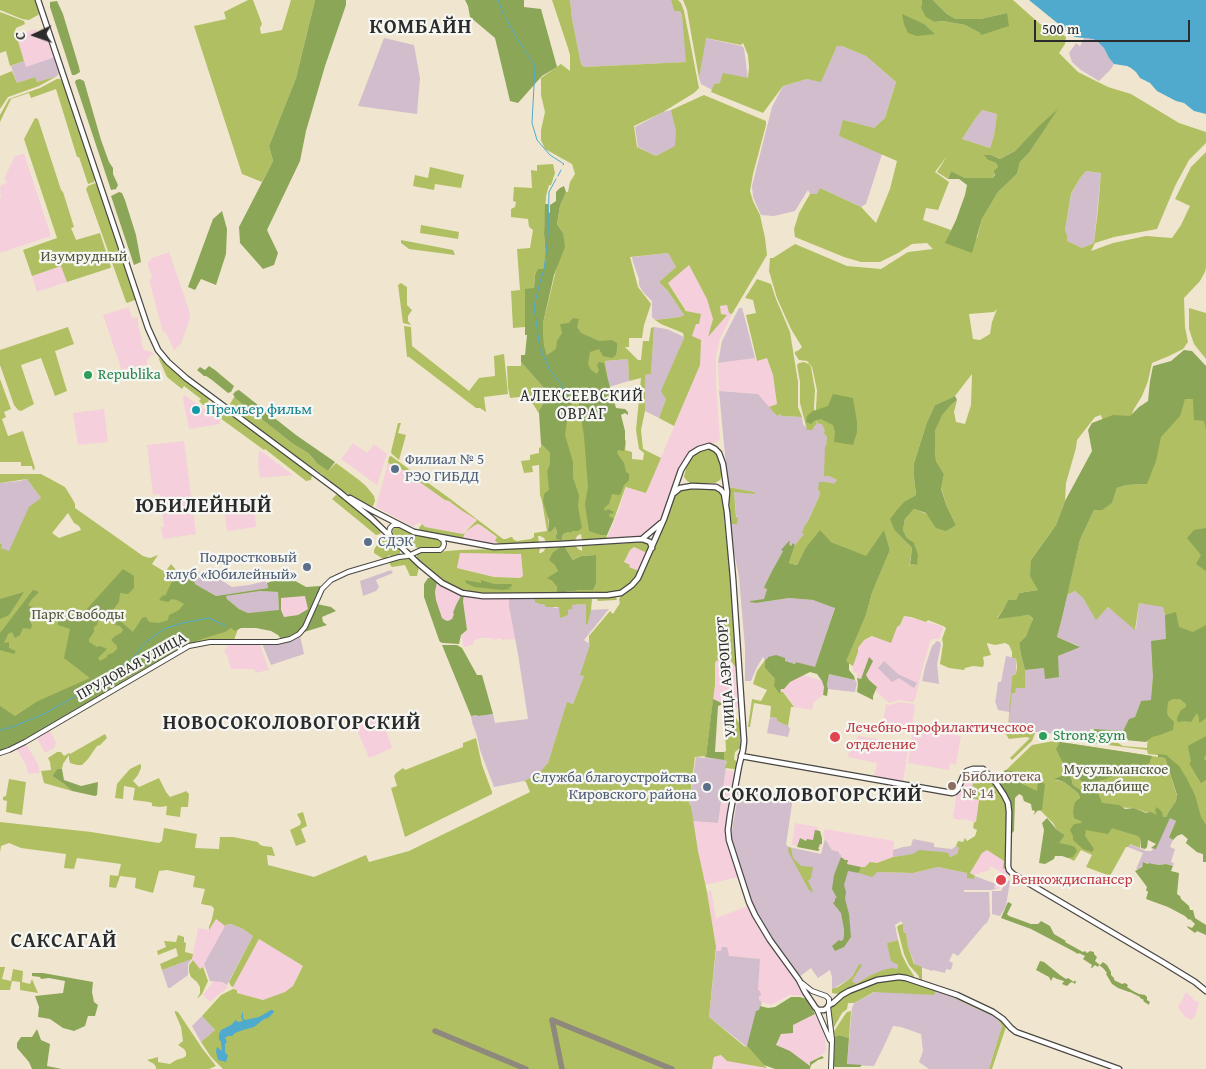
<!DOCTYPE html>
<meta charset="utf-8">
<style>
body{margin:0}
#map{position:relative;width:1206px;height:1069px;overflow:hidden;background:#f0e6cf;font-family:"Gentium Book Plus",serif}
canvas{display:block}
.north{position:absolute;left:10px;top:10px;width:50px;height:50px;-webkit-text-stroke:4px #f6f6f2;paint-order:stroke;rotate:267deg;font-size:14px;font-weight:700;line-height:20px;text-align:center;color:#2b2b2b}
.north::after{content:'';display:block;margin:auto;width:18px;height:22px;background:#2b2b2b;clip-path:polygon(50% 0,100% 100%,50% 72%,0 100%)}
.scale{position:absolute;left:1034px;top:20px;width:156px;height:22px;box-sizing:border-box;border:2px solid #2b2b2b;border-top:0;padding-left:6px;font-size:15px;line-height:18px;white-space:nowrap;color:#2b2b2b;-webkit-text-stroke:4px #f6f6f2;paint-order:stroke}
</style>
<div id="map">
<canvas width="1206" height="1069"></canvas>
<div class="north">С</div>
<div class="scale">500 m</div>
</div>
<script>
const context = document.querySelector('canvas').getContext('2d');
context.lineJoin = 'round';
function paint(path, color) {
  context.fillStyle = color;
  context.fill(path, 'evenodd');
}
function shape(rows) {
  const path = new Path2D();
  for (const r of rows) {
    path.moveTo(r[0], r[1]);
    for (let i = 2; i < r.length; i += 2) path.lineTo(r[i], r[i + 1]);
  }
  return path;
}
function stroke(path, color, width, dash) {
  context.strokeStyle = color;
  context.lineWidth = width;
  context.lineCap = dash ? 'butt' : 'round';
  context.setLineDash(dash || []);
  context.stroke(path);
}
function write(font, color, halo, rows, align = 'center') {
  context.font = font + ' "Gentium Book Plus",serif';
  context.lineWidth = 4.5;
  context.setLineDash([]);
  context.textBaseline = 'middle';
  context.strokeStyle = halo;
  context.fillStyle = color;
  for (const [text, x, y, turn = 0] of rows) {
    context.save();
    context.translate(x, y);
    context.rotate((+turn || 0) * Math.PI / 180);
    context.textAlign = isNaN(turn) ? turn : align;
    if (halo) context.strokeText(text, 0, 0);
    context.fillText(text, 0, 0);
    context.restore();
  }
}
paint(shape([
 [36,29,38,33,44,29,46,29,55,57,26,67,16,35],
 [24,154,51,236,0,253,0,198,1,197,0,188,2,184,4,185,7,181,4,179,15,156],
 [169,252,189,310,190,319,181,344,174,350,166,333,163,332,149,280,152,278,148,266,148,262,152,258],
 [688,264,707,298,713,319,709,336,726,315,721,314,720,306,727,305,729,313,732,314,720,339,716,357,716,383,720,438,717,442,713,444,698,446,686,456,680,468,662,515,655,526,640,536,606,540,619,510,626,487,646,493,700,365,692,336,696,324,668,283],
 [61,266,67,282,37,292,32,276],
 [129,307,129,309,132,318,138,317,138,326,142,339,141,343,144,350,152,352,154,355,149,356,149,359,147,359,147,365,142,365,122,371,103,315],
 [755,358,757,361,767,358,773,375,777,404,769,407,758,394,719,391,718,363],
 [184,395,220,420,220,424,190,429,189,428,183,399],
 [104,409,108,442,78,445,73,413],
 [184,441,196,534,163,539,161,527,164,527,160,494,153,495,147,445],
 [353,443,367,453,374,444,387,454,377,485,341,459],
 [259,450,261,451,293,475,260,478,258,464],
 [388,463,397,466,445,500,449,501,461,510,477,520,464,531,463,534,425,527,419,522,413,527,376,507],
 [253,498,256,527,227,531,223,501,231,500,231,503,243,501,243,499],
 [475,524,482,526,497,538,502,545,463,540,465,532],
 [633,547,647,553,639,571,629,567,624,562,630,550],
 [460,553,521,554,523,576,520,578,494,577,467,570,457,568],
 [437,582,450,589,462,594,452,619,448,621,442,618,436,600,435,592],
 [464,595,483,598,509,598,509,606,516,639,509,640,509,639,502,640,501,638,493,640,492,638,480,638,473,641,474,644,464,647,461,635,467,630,463,601],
 [306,596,308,609,298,615,284,617,281,610,281,598],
 [904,616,941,626,943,628,939,639,931,639,923,666,915,700,913,702,899,700,889,703,876,691,877,687,869,680,866,675,867,671,869,657,861,679,857,678,857,673,853,672,853,666,858,652,858,648,864,640,897,627,900,625],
 [233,643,259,643,260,645,269,670,255,673,254,669,231,669,227,655,224,652,229,644],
 [728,656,736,668,737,688,739,688,740,707,739,708,724,704,713,699,715,685,715,662],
 [804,675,822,681,824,687,822,696,814,702,812,710,794,707,784,692,781,692,781,689,784,689,790,682],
 [900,702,914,704,915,705,912,727,883,722,886,704,889,705],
 [376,713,379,713,392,747,390,749,369,758,354,723,355,721],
 [49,730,56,742,54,748,45,753,36,737],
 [913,730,946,735,946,733,961,736,956,764,950,763,949,770,908,763],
 [858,736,909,744,903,782,901,783,874,778,877,763,848,757,851,741,857,742],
 [23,744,27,746,38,764,40,773,28,774,26,765,16,748],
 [725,770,735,772,726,824,726,837,738,877,705,885,698,851,693,821,718,823],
 [965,778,973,782,979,800,976,822,962,819,960,820,953,818,956,797],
 [795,823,817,827,822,838,822,844,818,851,792,845],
 [825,829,894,841,893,857,877,863,870,863,865,867,861,867,846,864,841,857,841,855,832,850,824,837,823,834],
 [987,850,1004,861,1007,868,1007,876,999,889,996,889,994,887,1002,874,1001,872,991,866,988,871,981,872,979,874,976,874,975,876,970,874,982,853],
 [711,891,716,918,748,906,766,938,788,969,804,995,804,996,790,995,771,1005,759,1001,758,990,728,956,721,951,716,951,716,947,707,892],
 [216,919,225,926,204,964,205,967,200,969,192,959,198,928,209,930],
 [259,939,303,966,293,986,285,992,264,1000,236,993,237,990,233,989,233,987],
 [217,981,222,982,228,987,210,1002,203,995,213,982],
 [1186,992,1193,998,1193,1000,1199,1002,1196,1014,1192,1020,1184,1016,1178,1007],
 [815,1014,825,1035,826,1052,810,1062,810,1066,776,1045,781,1034,792,1028,793,1025],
 [721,1055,767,1068,768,1069,712,1069,714,1057]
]), '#f5cfdb');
paint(shape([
 [570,0,671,0,674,11,680,11,682,16,687,62,584,67,581,64,572,19],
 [384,38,414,45,420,78,417,114,358,106],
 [705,38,742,46,744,48,748,79,714,84,712,90,701,84,699,78],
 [1084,38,1093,39,1097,41,1104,48,1109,58,1114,64,1111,69,1099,81,1081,70,1072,62,1069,53,1076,43,1080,46],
 [837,46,842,46,866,56,896,82,885,118,874,128,839,136,882,154,866,204,861,207,820,188,818,194,810,194,808,190,795,211,774,216,761,215,753,197,752,186,772,107,783,86,807,79,821,81],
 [55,57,60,72,57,76,37,82,35,77,17,83,11,66,24,61,26,67],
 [672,110,676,131,676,146,656,156,638,147,635,127,663,112],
 [982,110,997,114,994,136,990,148,962,139,975,119],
 [1086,171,1101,173,1094,243,1082,248,1067,241,1067,235,1065,230,1071,195,1080,178],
 [668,253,676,267,659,282,668,291,684,315,680,317,655,320,652,317,652,301,643,292,639,285,639,279,633,262,632,257],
 [739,308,742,308,744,315,755,358,718,363,722,341],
 [654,327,667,329,684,337,684,338,669,374,666,399,659,418,645,411,645,375,651,374],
 [628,359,629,381,609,387,605,361],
 [719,391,758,394,777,416,780,414,782,416,802,417,803,424,807,428,814,428,817,422,819,424,822,423,825,431,823,432,827,437,826,447,829,476,837,480,834,485,832,483,826,482,819,482,820,491,819,497,808,521,805,525,804,534,795,545,793,544,791,546,789,544,783,551,772,571,766,583,765,588,767,589,764,600,750,601,756,603,789,598,813,600,835,607,815,668,796,662,795,664,784,661,785,658,769,658,765,660,763,657,757,667,751,681,745,681,745,648,739,577,734,552,731,524,737,524,734,491,755,494,754,492,728,487],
 [27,479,41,498,9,552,0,548,2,544,0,543,0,483,20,481],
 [391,570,393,573,376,580,379,587,376,591,363,596,360,581],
 [207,571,232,587,249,585,266,581,268,588,216,596,195,584,194,580,198,573],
 [260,591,278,592,279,611,248,613,239,609,227,599,226,596],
 [1075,591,1083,598,1096,619,1108,607,1136,629,1139,603,1163,606,1165,615,1166,639,1151,641,1153,677,1151,700,1141,702,1135,717,1129,720,1123,731,1090,729,1090,735,1087,737,1008,729,1010,712,998,710,995,701,996,698,998,682,1001,682,1006,656,1016,658,1016,674,1012,676,1010,705,1012,693,1015,688,1025,688,1025,670,1044,668,1058,656,1079,646,1057,637,1062,618,1067,595],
 [535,597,544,604,555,608,560,607,560,618,564,616,572,605,586,604,586,624,588,623,590,610,609,609,584,640,591,645,581,674,584,676,573,704,567,703,548,763,538,774,524,781,494,787,480,750,477,736,472,722,471,716,476,715,478,716,493,714,495,723,528,719,518,654,509,606,509,598],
 [300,635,304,654,271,665,263,646,264,644],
 [937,641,940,642,941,645,937,664,939,684,922,681,925,667,932,646],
 [884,661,898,674,917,683,914,688,899,678,892,682,878,668],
 [829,674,855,680,857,683,855,692,854,692,828,689,827,685],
 [770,717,777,718,777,721,788,726,790,729,788,737,767,733],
 [696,757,727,760,718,823,693,821,691,806,689,804],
 [741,788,793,797,786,845,789,847,821,854,825,839,832,850,839,852,839,854,841,855,841,860,834,875,847,870,859,873,877,872,913,873,938,867,967,873,974,879,975,876,996,884,994,887,996,889,990,890,964,890,964,892,989,892,990,916,987,923,985,924,958,956,953,953,949,961,953,963,951,970,946,969,945,973,933,970,932,971,915,965,908,947,906,933,903,932,903,924,901,921,895,925,898,940,887,943,898,965,897,969,883,971,869,976,856,984,851,981,854,978,859,964,852,977,833,989,832,989,832,977,830,970,818,978,811,968,799,977,763,925,754,910,732,843,731,836,739,790],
 [1170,817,1176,821,1169,836,1170,838,1173,840,1170,847,1175,849,1171,862,1174,863,1173,866,1166,864,1159,865,1149,863,1149,864,1144,862,1140,869,1136,869,1143,853,1128,847,1129,844,1146,851,1152,851,1153,848,1156,848],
 [913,839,934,843,934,847,952,849,956,846,959,848,957,854,950,857,943,852,934,852,893,857,893,850,903,847,911,846],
 [1007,880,1010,881,1006,906,1000,916,992,914,992,891,1001,891],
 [227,924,231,924,243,929,253,936,227,985,222,982,210,981,204,964,225,926],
 [722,947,727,947,729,956,760,959,758,990,760,991,761,996,759,996,759,1000,762,1002,747,1047,709,1017,716,951,721,951],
 [192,959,188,964,188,975,170,988,168,988,162,970],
 [877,991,934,995,936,991,952,997,997,1018,1002,1026,989,1069,929,1069,919,1062,923,1051,921,1034,901,1027,893,1026,885,1044,874,1066,847,1065,852,1007,853,1006,854,1003],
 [202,1016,215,1030,201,1042,192,1026]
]), '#d1bdcc');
paint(shape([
 [0,0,35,0,39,13,38,15,29,20,22,19,0,10],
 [248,0,253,0,262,24,260,28,261,34,282,30,291,0,315,0,296,78,269,146,273,161,262,182,242,174,194,26,226,19,224,12],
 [552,0,570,0,572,19,581,64,584,67,686,62,682,16,680,11,674,11,671,0,678,0,681,3,684,11,699,88,694,93,663,112,634,126,637,147,656,156,675,146,676,131,671,110,704,95,766,121,766,125,753,174,750,191,753,201,760,215,765,238,767,255,732,314,729,313,727,305,720,306,721,314,727,315,708,337,713,319,707,299,689,265,668,283,686,311,701,314,699,324,696,324,692,336,701,340,700,365,674,426,659,418,666,399,661,391,684,338,683,333,661,324,655,320,680,317,684,315,668,291,659,282,676,267,668,253,630,257,638,287,651,304,644,325,642,338,629,338,629,347,625,347,638,360,641,360,643,341,649,341,651,328,654,327,651,374,645,375,645,411,641,430,643,449,661,458,646,493,626,487,626,486,614,519,590,531,600,535,607,535,606,540,582,541,581,534,577,536,575,541,546,542,544,538,540,536,538,536,539,543,502,545,495,541,497,537,482,526,478,524,475,525,465,532,463,538,420,530,419,528,422,524,425,527,463,534,477,520,461,510,449,501,445,500,397,466,388,463,389,457,391,456,449,498,503,539,506,539,511,537,512,537,514,540,517,541,531,539,534,537,534,533,547,531,542,501,540,495,539,465,532,466,533,472,524,473,521,461,530,460,530,455,539,453,539,448,541,447,541,444,550,453,550,463,547,471,550,490,548,531,555,527,557,531,556,535,562,540,563,534,569,532,564,435,547,355,544,345,543,323,557,266,563,233,557,224,560,206,566,192,568,192,570,182,575,174,572,164,545,149,541,140,541,130,545,112,541,95,541,78,561,64,570,71,570,55,568,48],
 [628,359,629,381,641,378,636,430,639,449,644,453,643,460,632,459,632,452,625,450,626,442,609,387,605,361],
 [683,0,922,0,921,8,935,22,943,21,965,25,980,33,1007,13,980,19,956,19,947,14,933,0,1013,0,1040,24,1056,29,1066,37,1065,44,1059,53,1078,72,1108,87,1131,94,1179,123,1206,132,1206,143,1189,160,1175,186,1157,229,1114,237,1095,243,1091,251,1113,243,1146,236,1172,238,1181,225,1190,206,1175,199,1191,167,1206,152,1206,267,1205,272,1200,281,1184,298,1185,327,1188,342,1183,349,1169,356,1152,363,1148,381,1142,396,1134,409,1127,426,1107,434,1101,415,1095,417,1077,440,1076,448,1066,483,1065,501,1056,525,1031,560,1038,590,1019,593,1016,600,1008,600,1003,610,997,618,1029,615,1033,620,1026,636,1019,643,1021,655,1025,670,1025,688,1016,688,1015,693,1012,693,1008,729,1035,733,1032,741,1012,760,1010,758,1030,738,1026,737,1009,739,1002,728,1008,728,1012,676,1016,674,1017,667,1016,658,1012,658,1012,652,1009,645,1005,643,995,645,987,643,987,644,991,655,983,657,984,663,983,667,973,666,965,668,964,670,949,668,940,664,943,644,942,639,946,628,943,626,928,620,926,622,911,617,904,616,900,625,897,627,891,643,872,636,864,640,858,648,858,652,853,666,845,661,866,615,872,593,890,550,884,531,866,557,831,542,805,549,797,565,789,563,795,545,804,534,802,533,805,525,808,521,819,497,820,491,818,490,819,482,826,482,832,483,834,484,837,480,829,476,824,476,825,447,826,446,827,437,823,432,825,431,822,424,819,424,817,422,816,409,817,390,812,367,807,361,799,360,795,354,795,352,799,350,802,347,791,329,777,298,769,271,770,258,773,258,795,244,847,266,881,269,908,252,933,249,927,243,912,244,898,253,880,262,861,262,844,257,795,237,794,229,799,213,810,194,817,194,820,188,861,207,876,223,890,189,897,161,839,136,843,120,874,128,885,118,896,82,866,56,842,46,837,46,821,82,807,79,783,86,763,113,711,92,714,84,720,83,723,73,748,78,749,67,748,55,743,43,741,45,706,38,699,78,687,10],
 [982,110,997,114,994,136,990,148,962,139,975,119],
 [1056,111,1029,153,1020,162,1017,174,998,192,982,219,977,238,946,243,951,230,923,220,926,208,938,210,949,182,935,172,947,156,937,172,948,179,951,171,965,178,993,178,998,167,996,163,988,160,985,155,991,155,1000,159,1015,151],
 [1086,171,1101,173,1098,209,1094,243,1082,248,1067,241,1067,235,1065,230,1071,194,1080,178],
 [997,309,992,322,990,334,980,340,973,339,969,314,994,312],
 [972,374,971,405,965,424,956,422,954,412,957,400,950,406,941,415,935,431,935,450,936,461,944,474,941,488,947,507,956,525,914,509,905,519,903,530,907,538,914,544,917,565,910,564,909,568,912,548,895,531,905,501,916,495,914,477,914,463,927,422,935,405,955,396],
 [0,12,24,21,25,24,16,28,15,31,24,61,10,66,6,51,0,53],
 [12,71,17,83,35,77,37,82,57,76,39,86,8,97,0,109,0,76],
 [57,79,60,79,63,82,95,179,94,182,88,184,79,157,77,157,56,89,31,98,29,93,11,99,0,122,0,115,9,99,40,88],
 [35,118,38,119,61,190,63,192,74,227,71,228,76,240,100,233,111,267,110,268,67,282,61,266,32,276,23,250,57,238,24,139],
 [553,164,555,173,551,185,549,185,546,196,544,234,546,259,543,269,535,274,534,289,525,290,525,327,513,328,511,291,520,290,517,249,530,248,533,230,529,227,528,219,511,217,511,209,515,207,516,202,513,201,514,187,532,188,531,170,537,171,537,165],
 [430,167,464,175,461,188,435,184,434,190,413,186,415,175,428,178],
 [95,183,98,186,136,297,135,300,127,303,126,302,86,189,88,186],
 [421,225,459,232,458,239,420,233],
 [401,240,453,250,455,255,409,249,401,243],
 [757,279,771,284,776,299,790,332,798,382,798,407,802,417,782,416,780,414,777,416,769,407,777,404,773,375,767,358,757,361,746,315,756,313,753,300,745,298],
 [401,283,407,287,407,305,412,310,408,316,408,321,411,325,403,323,398,285],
 [1189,308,1206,313,1206,359,1194,344,1189,329],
 [404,326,411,327,412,346,469,391,479,378,495,376,494,356,504,354,508,394,484,397,486,412,480,408,476,408,409,357,407,357],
 [68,327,74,344,55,351,67,391,55,396,41,358,21,365,34,404,21,411,18,410,14,405,0,365,0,350],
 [158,357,174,371,208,397,209,400,206,405,203,405,199,401,201,399,184,386,182,389,167,377],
 [521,362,543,387,541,398,543,404,538,412,528,396,510,398,508,387,507,366,521,366],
 [804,362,809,364,811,367,815,390,814,408,817,423,812,430,807,430,800,403,800,382,797,365,799,363],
 [0,379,11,409,4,412,6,417,2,419,8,436,23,431,35,468,34,470,33,470,32,466,21,466,21,462,0,462],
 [234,397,293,444,308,453,313,459,328,471,336,463,359,480,366,486,374,496,375,501,373,506,370,507,338,488,325,479,323,475,316,470,297,458,230,407,230,404],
 [1206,398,1206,862,1203,862,1203,854,1197,852,1186,843,1188,839,1182,834,1184,793,1165,756,1148,754,1147,750,1077,741,1058,740,1071,739,1118,743,1123,746,1147,748,1153,677,1151,641,1166,639,1165,615,1163,607,1139,603,1135,630,1108,607,1096,620,1083,598,1075,591,1067,595,1080,540,1094,510,1112,503,1117,488,1127,485,1146,484,1144,475,1172,408,1185,399,1193,399,1194,401],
 [212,402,214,402,308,471,312,476,311,480,306,481,265,449,264,450,209,410,208,408],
 [398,423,401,423,398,433,406,435,399,460,392,454,391,452],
 [704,449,709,449,713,450,717,455,721,467,721,478,720,480,715,483,690,483,687,481,684,477,686,468,692,456],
 [0,474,41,474,65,487,73,500,75,504,75,508,143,556,150,558,158,555,152,564,165,572,171,564,177,571,173,582,238,629,234,640,210,640,180,645,23,741,9,749,0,752,0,543,2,544,1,548,9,551,29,507,41,498,27,479,0,483],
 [68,513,74,523,79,526,81,530,59,538,52,533],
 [728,487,754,492,755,493,755,494,734,492,736,517,738,518,737,524,731,524],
 [684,488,716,490,720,492,721,494,725,515,724,518,731,584,739,688,737,688,736,668,728,656,716,661,715,663,715,685,706,756,695,757,689,804,691,806,698,851,707,892,716,947,709,1017,744,1046,747,1047,747,1046,767,1068,727,1061,721,1055,714,1057,712,1069,223,1069,211,1057,201,1042,215,1030,202,1016,221,995,233,989,237,990,237,993,263,1000,285,992,293,986,303,966,259,939,233,987,231,986,229,982,253,936,243,929,231,924,227,924,225,926,216,919,209,930,209,927,212,919,214,909,212,906,201,904,205,889,193,887,195,876,167,870,159,871,153,893,135,888,136,878,120,876,116,888,109,887,110,875,118,876,121,864,77,858,74,869,64,868,66,854,21,848,9,843,1,846,0,853,0,822,91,832,159,843,162,841,164,828,197,834,195,848,219,849,220,837,233,837,258,842,259,844,263,846,272,847,275,856,267,855,268,865,314,877,366,855,369,862,409,851,530,792,526,782,524,781,538,774,548,763,567,702,573,704,584,676,580,675,590,645,589,643,589,636,610,611,613,614,620,603,619,599,622,594,639,579,654,550,675,493],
 [336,495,341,496,380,529,381,532,380,534,376,535,332,499],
 [398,527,413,534,439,540,441,542,441,546,440,548,430,549,418,548,403,543,394,537,392,534,393,529],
 [381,538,386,538,400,550,400,555,392,557,389,555,387,558,383,559,374,553,374,550],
 [645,542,650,545,647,553,634,547,630,550,624,562,630,565,629,567,639,571,636,577,624,588,613,593,474,594,458,590,444,583,417,558,417,554,421,553,460,550,540,548,539,553,541,553,544,551,546,547,560,547,553,552,558,571,548,578,552,581,557,587,558,593,582,590,593,590,596,584,596,555,581,556,573,560,564,546,576,546,578,549,582,551,582,546],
 [460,553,521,554,523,576,520,578,494,577,457,568],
 [401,557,409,558,419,567,417,576,410,576,405,565,392,567,390,565,390,561],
 [615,596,617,599,616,600,598,601,597,599,592,599,591,610,588,623,586,625,586,604,572,605,572,609,568,610,568,615,560,618,559,607,546,607,544,604,540,604,535,602,535,597],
 [765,660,765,668,775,679,781,693,781,692,783,692,794,707,791,707,788,726,777,721,777,718,770,717,771,706,754,703,750,727,748,727,752,699,761,701,767,690,753,684,757,671],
 [724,708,730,708,741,726,740,746,740,748,735,752,734,759,737,762,736,768,734,769,725,768,727,761,724,760,724,752,726,751],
 [105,734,107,738,100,745,97,746,88,759,82,765,77,765,70,763,69,759,69,755,63,764,62,769,57,769,52,776,64,784,72,791,44,783,41,771,51,770,50,762,48,758,57,752,61,752,64,756,69,753,70,754],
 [476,738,482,765,492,792,492,794,405,837,391,788,397,786,394,776,396,773,403,768,405,770,463,747,463,743],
 [1054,741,1165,758,1177,796,1176,801,1169,811,1165,819,1134,808,1101,807,1082,783,1086,789,1081,790,1073,785,1070,773,1055,780,1064,782,1078,793,1080,799,1112,827,1137,836,1140,838,1140,848,1130,844,1128,847,1126,847,1110,876,1086,867,1092,855,1081,850,1074,861,1065,856,1058,843,1065,835,1057,830,1053,823,1041,811,1032,810,1032,804,1024,801,1021,793,1007,795,1000,785,998,780,999,777,1032,745],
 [140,764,141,765,141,768,138,775,133,781,139,787,159,778,166,792,170,797,184,792,186,791,189,794,188,807,181,807,180,817,166,815,167,806,160,807,152,806,152,803,149,802,133,800,135,788,124,786,123,799,115,798,117,784,122,778,130,769],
 [971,771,978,771,984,773,996,786,1006,804,1007,868,1003,869,1004,861,987,850,982,853,970,873,975,876,974,879,967,878,967,873,938,867,913,873,877,872,872,877,859,873,861,867,865,867,870,862,877,863,893,857,913,854,919,850,943,852,948,853,950,857,957,854,959,848,956,846,958,841,963,842,965,838,967,841,975,836,977,830,973,828,974,822,976,822,979,800,971,798,973,782,965,778,968,773],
 [9,779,26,782,22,815,6,812,7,801,3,800,3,797,6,796],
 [303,812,307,826,301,829,306,842,296,846,290,830,300,825,301,822,297,814],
 [789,847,791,848,793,858,801,866,813,867,811,878,808,881,813,891,811,892,810,890,809,890,790,855,788,851],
 [903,924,903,932,906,933,908,947,914,964,922,967,922,981,920,980,918,975,909,965,904,954,897,927,899,925],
 [178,935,184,937,184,942,186,943,185,952,193,954,192,959,162,970,160,964,178,956,176,948,158,955,157,951,166,947,164,941,176,942],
 [898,940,902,955,907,965,914,976,914,978,899,975,886,976,877,978,843,992,838,994,832,993,832,989,838,987,852,977,859,964,862,965,852,981,856,984,869,976,883,970,892,968,897,969,898,965,891,961,887,943],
 [193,960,200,969,203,967,208,981,202,994,197,999,200,993,200,987,197,982,191,977,189,972,189,965],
 [0,967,5,967,2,979,11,981,13,969,23,971,22,982,30,984,32,979,38,993,20,990,20,982,12,981,10,990,0,990],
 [899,979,906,979,956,997,998,1017,1006,1025,1006,1027,992,1069,989,1069,1002,1026,997,1018,952,997,936,991,934,995,874,992,854,1003,848,1003,847,1009,842,1013,833,1029,830,1020,830,1009,842,998,850,992,877,981],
 [175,1011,178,1012,202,1048,216,1066,209,1069,156,1069,156,1067,154,1064,147,1060,158,1057,158,1062,170,1064,176,1060,183,1058,186,1056,186,1052,184,1049,178,1045,183,1041,181,1027,175,1013],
 [851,1011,849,1038,839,1035,834,1037,833,1033,844,1016,847,1012]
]), '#b0bf61');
paint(shape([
 [315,0,346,0,346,5,325,66,306,131,300,161,267,230,278,253,274,265,263,269,240,243,239,227,273,161,269,146,296,78],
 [465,0,524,0,524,7,541,9,557,67,542,76,518,103,510,101,495,38,470,17,468,6],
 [922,0,933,0,947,14,956,19,980,19,1007,13,1009,26,981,35,980,33,965,25,943,21,935,22,926,17,921,8],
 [57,1,63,14,79,67,80,72,75,75,72,75,66,56,50,7,50,2],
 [902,14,924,24,935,34,917,36,908,33,904,24],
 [80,79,84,81,101,140,109,162,113,168,113,174,118,185,116,189,111,190,75,82,76,80],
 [1058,109,1029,153,1020,162,1017,174,998,192,982,219,972,253,945,243,956,220,965,195,967,185,959,179,948,179,951,171,965,178,993,178,995,175,994,171,998,167,996,163,988,160,984,155,991,155,1000,159,1015,151,1040,125],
 [564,186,566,192,560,206,557,224,563,233,565,247,554,275,543,323,544,345,547,355,556,349,557,341,562,333,560,324,569,323,573,318,579,319,577,327,581,333,599,341,612,340,617,343,617,349,616,355,612,358,603,356,599,349,590,352,588,364,591,370,597,374,599,370,597,365,599,362,604,363,608,380,616,408,625,409,628,412,628,415,625,413,621,415,625,431,625,446,624,451,618,450,617,453,624,463,626,472,629,474,629,480,624,485,620,495,612,494,609,504,604,508,605,511,608,509,614,512,612,514,610,513,609,516,614,519,607,535,600,535,589,531,585,504,588,487,584,436,578,397,572,396,572,404,567,421,565,435,573,462,573,478,579,495,578,507,582,528,578,531,572,531,570,533,569,532,563,534,562,540,556,539,556,536,557,531,555,527,550,532,548,531,549,520,543,502,544,494,549,490,547,471,550,463,550,453,541,444,539,413,538,412,543,404,541,398,543,387,521,362,521,355,525,355,527,335,525,335,525,289,534,288,535,275,538,269,543,269,546,259,544,234,545,204,548,204,548,215,550,212,550,205,556,201,556,192,560,188],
 [119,192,122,193,125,200,136,235,141,262,134,265,111,196],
 [222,211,227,229,226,254,216,285,201,279,195,290,188,287,213,219],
 [1184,350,1192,351,1206,366,1206,429,1204,421,1194,420,1193,399,1185,399,1180,416,1161,437,1156,461,1147,484,1127,485,1117,488,1112,503,1102,510,1094,510,1080,540,1062,618,1057,637,1080,647,1058,656,1059,677,1045,679,1044,668,1025,670,1021,655,1019,643,1026,636,1033,619,1029,615,997,619,1003,610,1008,600,1016,600,1019,593,1038,590,1030,576,1031,560,1056,525,1065,501,1092,451,1088,430,1092,423,1113,415,1130,416,1139,407,1148,401,1150,381,1153,366,1171,361],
 [209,366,215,370,234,386,231,392,228,393,212,380,206,376,204,376,197,370,200,367,205,370],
 [239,390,296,435,335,462,328,471,317,463,308,453,293,444,235,398,233,394,236,391],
 [833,394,853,398,857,422,857,432,853,445,834,442,835,431,833,425,821,419,814,421,811,424,806,422,807,416,813,411,828,406],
 [955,396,957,400,950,406,942,415,935,431,935,450,936,461,944,474,941,489,947,507,956,525,946,531,936,528,926,513,914,509,905,519,903,530,907,538,914,543,918,555,917,565,910,564,912,548,895,531,890,519,897,510,905,501,916,495,914,477,914,463,927,422,935,405],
 [1206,528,1206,571,1196,564,1201,555,1187,538,1194,530],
 [820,530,831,542,866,556,884,530,890,550,872,593,866,615,846,661,849,663,849,670,854,676,855,680,829,674,827,685,828,689,827,696,823,695,824,687,822,681,817,674,810,672,790,682,784,689,781,689,780,694,774,686,775,679,765,668,765,660,768,658,768,657,776,655,785,658,785,661,795,664,796,662,815,667,835,608,813,600,789,598,756,603,750,602,750,601,764,599,767,589,764,588,766,583,772,571,783,551,781,550,789,541,790,542,789,544,791,546,793,543,795,545,789,563,797,565,805,549],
 [564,546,573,560,581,556,596,555,596,584,593,590,582,590,557,593,557,587,552,581,547,578,558,571,555,565,549,560,553,552,560,547],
 [123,569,134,576,134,588,128,594,120,593,119,602,105,621,98,621,97,625,94,627,94,632,89,639,89,642,97,647,100,646,107,649,98,658,100,661,107,657,107,655,113,653,117,649,117,646,111,640,115,636,121,633,123,630,120,626,115,625,118,619,133,632,142,618,146,617,149,622,159,623,168,620,169,615,179,610,184,604,177,600,172,599,168,602,159,600,163,595,165,596,177,571,181,572,192,571,198,573,194,580,195,584,216,596,268,588,267,583,272,581,279,581,283,574,306,587,320,586,321,587,309,619,301,631,293,637,282,640,278,635,271,631,256,628,241,628,235,631,231,628,225,632,208,637,188,644,132,676,72,713,9,749,0,751,0,706,15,716,38,701,90,678,64,658,70,629,58,625,58,619,84,612],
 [260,591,278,592,279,610,248,613,239,609,227,599,226,596],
 [305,596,308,609,298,615,284,617,281,610,281,598],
 [428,578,432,578,437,582,435,592,436,600,442,618,445,620,448,621,452,619,454,614,453,613,456,605,462,594,464,595,463,601,467,630,461,635,459,644,443,643,440,642,439,640,424,597,424,584],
 [465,580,481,583,481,580,494,584,512,584,511,587,507,588,513,589,502,590,474,587,466,583],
 [33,590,39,592,32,599,28,605,36,609,36,614,30,614,30,616,29,620,32,625,31,629,23,628,20,635,15,638,12,632,8,634,4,643,9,642,9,648,16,651,14,654,0,650,0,633],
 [24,592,9,615,0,619,0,599],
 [317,604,331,607,336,611,322,617,323,622,327,625,301,633,307,626],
 [1176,612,1179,627,1193,632,1206,625,1206,718,1201,722,1199,722,1199,718,1197,713,1191,722,1185,721,1179,722,1177,721,1177,718,1181,710,1186,707,1186,704,1180,699,1173,699,1168,702,1167,712,1168,716,1174,722,1173,730,1160,735,1152,737,1146,742,1093,737,1094,729,1123,731,1129,719,1135,717,1141,701,1151,700,1153,677,1151,641,1166,639,1165,615],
 [442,645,457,645,462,648,477,675,482,675,493,714,478,716,476,715,471,716],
 [869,657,873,661,866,675,869,680,877,687,873,696,873,700,857,692,858,683,857,678,861,679],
 [713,699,724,704,718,706,715,752,724,752,724,760,704,757,706,756],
 [1206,736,1206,754,1204,759,1206,760,1206,780,1201,783,1189,763,1191,762,1188,746],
 [1060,742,1152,756,1148,767,1133,764,1124,767,1118,770,1114,775,1103,780,1100,780,1093,788,1098,793,1102,803,1119,805,1125,809,1134,808,1146,813,1151,812,1157,815,1155,810,1157,807,1162,812,1163,817,1166,817,1169,811,1176,801,1177,795,1165,758,1158,757,1158,754,1166,755,1179,766,1187,779,1195,795,1201,817,1206,825,1206,862,1203,862,1203,854,1197,852,1186,843,1188,839,1182,834,1177,836,1173,840,1170,838,1169,837,1176,821,1170,818,1156,849,1151,848,1156,844,1148,840,1147,847,1145,849,1141,848,1140,838,1137,836,1112,828,1108,834,1086,830,1085,836,1094,849,1092,852,1083,849,1073,840,1073,836,1070,830,1074,824,1082,823,1081,821,1074,818,1073,811,1075,802,1080,798,1078,793,1064,782,1054,779,1070,773,1073,785,1081,790,1086,789,1080,779,1067,770,1063,763,1056,749],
 [57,769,62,769,64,780,81,786,98,782,97,795,95,796,72,791,64,784,52,776],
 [1005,770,1018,772,1018,782,1037,791,1038,780,1045,784,1042,810,1038,810,1034,815,1035,811,1032,810,1031,804,1024,801,1023,796,1019,794,1015,798,1014,831,1011,834,1010,804,1009,798,998,780,999,777],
 [1047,818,1057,830,1065,835,1059,843,1069,845,1075,847,1077,851,1073,857,1068,858,1062,856,1055,856,1054,859,1045,864,1039,863,1044,830,1042,823],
 [815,830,820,831,822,838,822,844,820,844,818,849,820,849,818,851,797,847,800,838,806,841,807,839,813,840],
 [841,857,845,860,848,860,847,864,861,867,859,873,848,871,844,885,846,892,845,899,849,914,851,937,844,947,835,951,832,946,839,940,841,941,843,940,844,936,844,929,841,913,833,903,835,901,835,898,837,898,832,889,834,875],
 [1143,862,1148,864,1149,863,1159,865,1166,864,1173,866,1171,871,1179,873,1177,894,1180,896,1181,899,1189,906,1190,910,1193,910,1195,918,1206,925,1206,935,1197,931,1195,933,1188,928,1187,926,1192,928,1195,924,1190,919,1189,920,1185,916,1168,907,1146,899,1148,892,1146,890,1147,887,1135,871,1142,867],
 [1008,902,1012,904,1007,914,1009,916,1031,924,1038,924,1041,921,1050,926,1054,934,1066,941,1065,942,1083,952,1085,951,1087,953,1090,951,1094,952,1094,954,1097,957,1095,961,1100,965,1103,962,1107,965,1111,972,1111,975,1114,978,1114,980,1122,984,1125,983,1128,985,1127,987,1133,991,1139,994,1145,995,1147,997,1147,1000,1150,1002,1149,1004,1149,1005,1143,1001,1144,1000,1140,998,1140,997,1130,992,1129,992,1118,988,1112,984,1106,974,1107,973,1103,968,1099,965,1098,967,1095,965,1092,968,1091,968,1092,965,1083,959,1085,956,1079,953,1078,954,1073,951,1031,929,1001,918],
 [1040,961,1044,962,1060,975,1066,979,1068,978,1074,982,1075,980,1076,982,1075,984,1072,982,1070,983,1067,986,1062,984,1064,981,1057,979,1053,977,1051,981,1049,977,1036,970],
 [32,973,43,973,93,982,92,992,94,1002,98,1005,95,1016,88,1016,85,1026,74,1031,63,1028,50,1019,38,1017,39,1007,35,996,63,993,65,981,49,978,41,979,40,977,32,976],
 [791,997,800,997,807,999,815,1014,793,1025,793,1033,781,1034,776,1045,790,1051,810,1066,810,1062,822,1056,824,1058,818,1060,811,1065,810,1069,775,1069,764,1065,747,1046,756,1011,759,1010,760,1006,768,1008,775,1007],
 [37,1029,41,1040,50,1044,47,1066,62,1069,32,1069,29,1062,17,1048,17,1043,21,1037,32,1037],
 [839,1035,849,1038,847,1064,862,1065,860,1067,835,1067,833,1066,834,1037]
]), '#8ca657');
paint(shape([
 [1029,0,1206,0,1206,114,1194,111,1184,103,1176,101,1157,91,1150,83,1140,78,1136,72,1131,68,1127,66,1114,64,1109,58,1104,48,1097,41,1093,39,1075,37,1072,35],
 [271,1010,273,1010,274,1012,268,1018,264,1019,254,1027,243,1030,235,1033,232,1036,228,1036,225,1038,227,1042,225,1044,225,1053,228,1055,226,1062,218,1060,216,1051,217,1047,222,1051,221,1042,219,1039,219,1034,221,1030,231,1025,236,1020,238,1022,243,1021,241,1017,243,1011,243,1018,245,1020,259,1017]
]), '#4faacd');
stroke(shape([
 [498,0,504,15],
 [506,18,516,37,535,66,532,123,537,140,550,155,564,164,563,165],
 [558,176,561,170],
 [556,179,549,192,548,236,544,270,540,282,534,307,540,349,550,370,560,383,570,401],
 [0,730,12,727,44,714,83,692,132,659,146,642,164,629,182,623,209,618,226,626]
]), '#4faacd', 1);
stroke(shape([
 [552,1020,672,1069],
 [552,1020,562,1069],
 [435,1031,526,1069]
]), '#8e887d', 5.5);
const secondary = shape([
 [390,535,389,532,390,528,393,525,399,525],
 [0,753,9,750,25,742,189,646,210,642,277,642,290,639,299,634,305,627,322,589,331,580,348,572,399,557,408,556,421,550,440,550,443,547,444,544,443,540,440,538],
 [802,983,812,991,826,996,829,999,829,1005],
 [828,1006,832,1039,831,1069],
 [817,1010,830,1040]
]);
const primary = shape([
 [38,0,148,328,158,350,168,362,186,378,338,491,371,518,419,564,442,583,462,593,483,596,608,595,621,593,632,585,638,578,664,519,681,470,691,454,699,449,709,446,715,449,719,453,723,464,727,492,726,504],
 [674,493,680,488,692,486,716,487,721,490,724,494,727,512,733,578,744,741,743,750,739,766,730,815,728,830,729,840,749,902,755,915,770,940,799,980,805,992,815,1007,818,1010,824,1010,827,1008,829,1005,833,1003,842,995,849,991,877,980,899,977,906,978,957,995,993,1012,1003,1019,1011,1028,1016,1032,1119,1069],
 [350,498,373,511,414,532,494,547,561,544,642,539,661,523],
 [642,539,650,542,652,548],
 [741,756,952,793,955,792,958,789,963,777,967,771,973,769,983,769,996,783,1004,795,1008,803,1009,812,1008,866,1009,870,1013,874,1164,963,1195,982,1206,991]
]);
stroke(secondary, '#494744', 6);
stroke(primary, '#494744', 7);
stroke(secondary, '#fff', 4);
stroke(primary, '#fff', 4.5);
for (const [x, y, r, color] of [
 [88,375,5,"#2e9e5b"],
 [196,410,5,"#0f9aa8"],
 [395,469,5,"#5c6f8a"],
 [368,542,5,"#5c6f8a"],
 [307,567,5,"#5c6f8a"],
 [1043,736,5,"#2e9e5b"],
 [835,737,6,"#e0444e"],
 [952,786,5,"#8d6e63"],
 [707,787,5,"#5c6f8a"],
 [1001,880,6,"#e0444e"]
]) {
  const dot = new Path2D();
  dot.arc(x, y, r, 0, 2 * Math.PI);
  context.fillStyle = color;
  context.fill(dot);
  stroke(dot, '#f6f6f2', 2);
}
write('15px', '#53573b', '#f6f6f2', [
 ["Изумрудный",84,257],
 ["Парк Свободы",78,615],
 ["Мусульманское",1116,770],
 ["кладбище",1116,787]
]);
write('15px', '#27864d', '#f6f6f2', [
 ["Republika",98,375],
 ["Strong gym",1053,736]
], 'left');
write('15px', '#0d838f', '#f6f6f2', [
 ["Премьер фильм",206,410]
], 'left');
write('15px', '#4e5e75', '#f6f6f2', [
 ["Филиал № 5",405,460],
 ["РЭО ГИБДД",405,477],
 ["СДЭК",378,542],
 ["Подростковый",297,558,"right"],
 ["клуб «Юбилейный»",297,575,"right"],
 ["Служба благоустройства",697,778,"right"],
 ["Кировского района",697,795,"right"]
], 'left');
write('15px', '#2b2b2b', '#f6f6f2', [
 ["ПРУДОВАЯ УЛИЦА",132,667,-29],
 ["УЛИЦА АЭРОПОРТ",727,677,-94]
]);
write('15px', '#be3a42', '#f6f6f2', [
 ["Лечебно-профилактическое",846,728],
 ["отделение",846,745],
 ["Венкождиспансер",1012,880]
], 'left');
write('15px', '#785e54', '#f6f6f2', [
 ["Библиотека",962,777],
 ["№ 14",962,794]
], 'left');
context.letterSpacing = '1px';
write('16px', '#2b2b2b', '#f6f6f2', [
 ["АЛЕКСЕЕВСКИЙ",582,397],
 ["ОВРАГ",582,415]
]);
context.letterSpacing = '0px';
context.letterSpacing = '1px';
write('bold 20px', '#2b2b2b', '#f6f6f2', [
 ["КОМБАЙН",421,28],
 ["ЮБИЛЕЙНЫЙ",204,507],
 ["НОВОСОКОЛОВОГОРСКИЙ",292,724],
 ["СОКОЛОВОГОРСКИЙ",821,796],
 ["САКСАГАЙ",64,942]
]);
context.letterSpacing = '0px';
</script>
